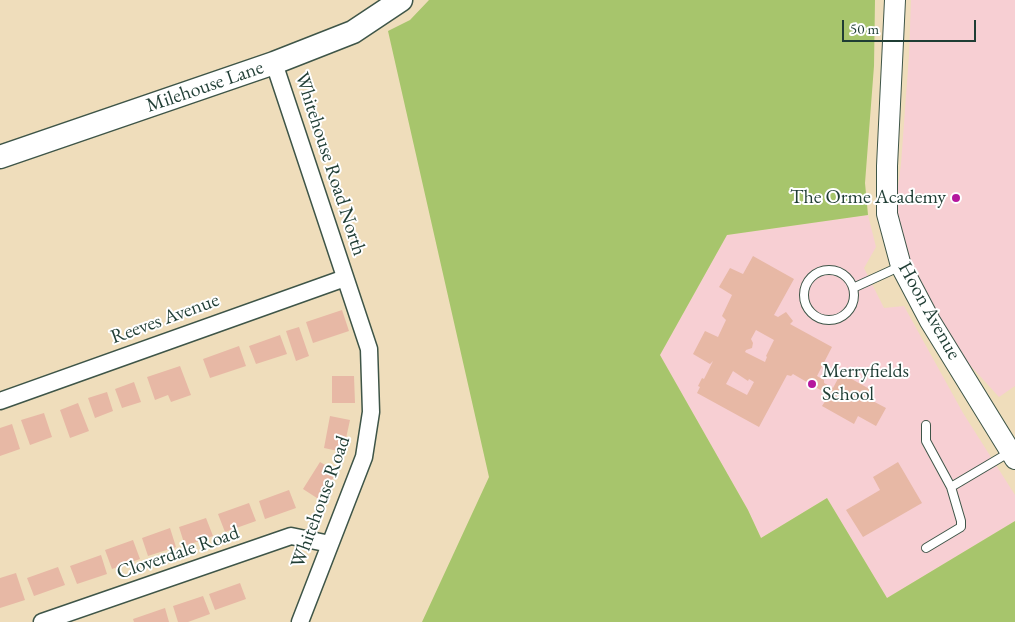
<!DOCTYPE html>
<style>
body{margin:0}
#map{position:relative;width:1015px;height:622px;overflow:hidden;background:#efddbb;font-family:"EB Garamond",serif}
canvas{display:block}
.scale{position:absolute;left:842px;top:20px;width:134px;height:22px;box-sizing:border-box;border:2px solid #1f3d34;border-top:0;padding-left:6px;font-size:15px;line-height:18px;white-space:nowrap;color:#1f3d34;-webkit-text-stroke:4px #fff;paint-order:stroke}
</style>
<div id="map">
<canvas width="1015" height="622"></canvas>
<div class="scale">50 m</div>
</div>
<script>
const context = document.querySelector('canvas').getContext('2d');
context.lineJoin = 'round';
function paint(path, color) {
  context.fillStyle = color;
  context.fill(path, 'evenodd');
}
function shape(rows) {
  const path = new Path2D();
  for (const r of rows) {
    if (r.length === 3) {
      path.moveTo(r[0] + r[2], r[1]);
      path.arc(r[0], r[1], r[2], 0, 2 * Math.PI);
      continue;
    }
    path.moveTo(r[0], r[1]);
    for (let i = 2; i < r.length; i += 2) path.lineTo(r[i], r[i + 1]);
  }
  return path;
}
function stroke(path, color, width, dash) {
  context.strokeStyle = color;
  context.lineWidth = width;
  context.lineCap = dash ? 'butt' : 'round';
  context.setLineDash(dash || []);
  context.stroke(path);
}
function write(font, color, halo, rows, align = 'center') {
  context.font = font + ' "EB Garamond",serif';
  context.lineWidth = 4;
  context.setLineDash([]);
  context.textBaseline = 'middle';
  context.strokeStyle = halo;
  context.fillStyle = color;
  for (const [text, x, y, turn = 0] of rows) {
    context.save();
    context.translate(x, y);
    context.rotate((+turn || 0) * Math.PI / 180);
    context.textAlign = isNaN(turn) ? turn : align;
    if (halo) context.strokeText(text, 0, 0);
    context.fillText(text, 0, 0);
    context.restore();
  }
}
paint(shape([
 [911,0,1015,0,1015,386,999,397,959,353,892,232,901,164,909,55],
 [868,215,876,247,864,268,884,308,904,306,963,413,1015,495,1015,521,887,598,827,498,761,538,748,510,660,355,727,235]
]), '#f7cfd3');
paint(shape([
 [429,0,875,0,874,66,865,183,868,215,727,235,660,355,748,510,761,538,827,498,887,598,1015,521,1015,622,422,622,489,477,388,31,410,20]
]), '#a7c56c');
paint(shape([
 [753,256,794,279,774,315,778,317,786,312,793,321,790,324,832,347,817,376,824,380,824,383,833,388,841,373,873,391,869,399,886,408,876,426,858,416,854,424,822,406,826,400,821,397,824,392,793,374,791,376,787,375,759,427,697,393,700,387,698,386,702,378,704,379,713,361,710,364,693,354,705,331,718,337,726,320,722,316,732,295,719,287,730,268,743,274],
 [756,330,774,340,766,356,767,357,765,362,745,352,746,350,752,348,753,343,751,339],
 [733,371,748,381,749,379,754,382,747,395,726,384],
 [342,310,349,331,313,343,306,322],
 [299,327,309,356,296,361,286,331],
 [280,335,287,354,256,364,249,346],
 [239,346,246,366,210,378,203,359],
 [180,366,191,395,171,402,168,395,155,400,147,377],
 [332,376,354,376,355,403,332,403],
 [134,382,141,402,122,408,115,389],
 [107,392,113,411,95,418,88,398],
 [78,403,89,431,70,438,60,410],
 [44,413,52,437,30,445,21,420],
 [330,416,350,420,343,452,324,448],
 [12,424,20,449,0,456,0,428],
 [320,462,337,472,320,500,303,489],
 [898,462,922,503,863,537,846,510,880,490,873,477],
 [289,490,296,508,265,519,259,501],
 [249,503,256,521,225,532,218,514],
 [206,518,213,536,185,546,179,527],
 [170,528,176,547,148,556,142,538],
 [133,540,140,559,112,569,105,550],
 [101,555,107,574,77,584,70,566],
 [58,567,65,585,34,596,27,578],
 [16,573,25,600,0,608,0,578],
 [240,583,246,599,215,610,209,594],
 [203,596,210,614,188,622,178,622,173,606],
 [165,608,169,622,134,622,133,619]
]), '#e7b8a5');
const service = shape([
 [829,295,25],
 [853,288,901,266],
 [926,425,926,441,951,487],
 [926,548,961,527,961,521,951,487,1010,452]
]);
const minor = shape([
 [274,63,369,349,371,412,364,457,300,622],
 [0,401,345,278],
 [42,622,291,536,330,544]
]);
const tertiary = shape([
 [895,0,887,166,887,214,901,266,930,321,1015,459]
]);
const secondary = shape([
 [0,157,274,63,353,32,401,0]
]);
stroke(service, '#3e5548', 10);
stroke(minor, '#3e5548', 19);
stroke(tertiary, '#3e5548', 22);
stroke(secondary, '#3e5548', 25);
stroke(service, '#fff', 8);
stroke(minor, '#fff', 16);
stroke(tertiary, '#fff', 20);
stroke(secondary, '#fff', 22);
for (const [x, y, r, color] of [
 [956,198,5,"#b5179e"],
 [812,384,5,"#b5179e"]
]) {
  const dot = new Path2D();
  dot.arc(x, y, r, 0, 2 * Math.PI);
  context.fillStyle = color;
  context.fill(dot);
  stroke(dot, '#fff', 2);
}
write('20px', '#1f3d34', '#fff', [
 ["Milehouse Lane",205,87,-19],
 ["Whitehouse Road North",330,164,72],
 ["Hoon Avenue",929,311,61],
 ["Reeves Avenue",165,319,-20],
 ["Whitehouse Road",321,502,-70],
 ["Cloverdale Road",178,553,-19]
]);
write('20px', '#1f3d34', '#fff', [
 ["The Orme Academy",946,198],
 ["Merryfields",822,372,"left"],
 ["School",822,395,"left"]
], 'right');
</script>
